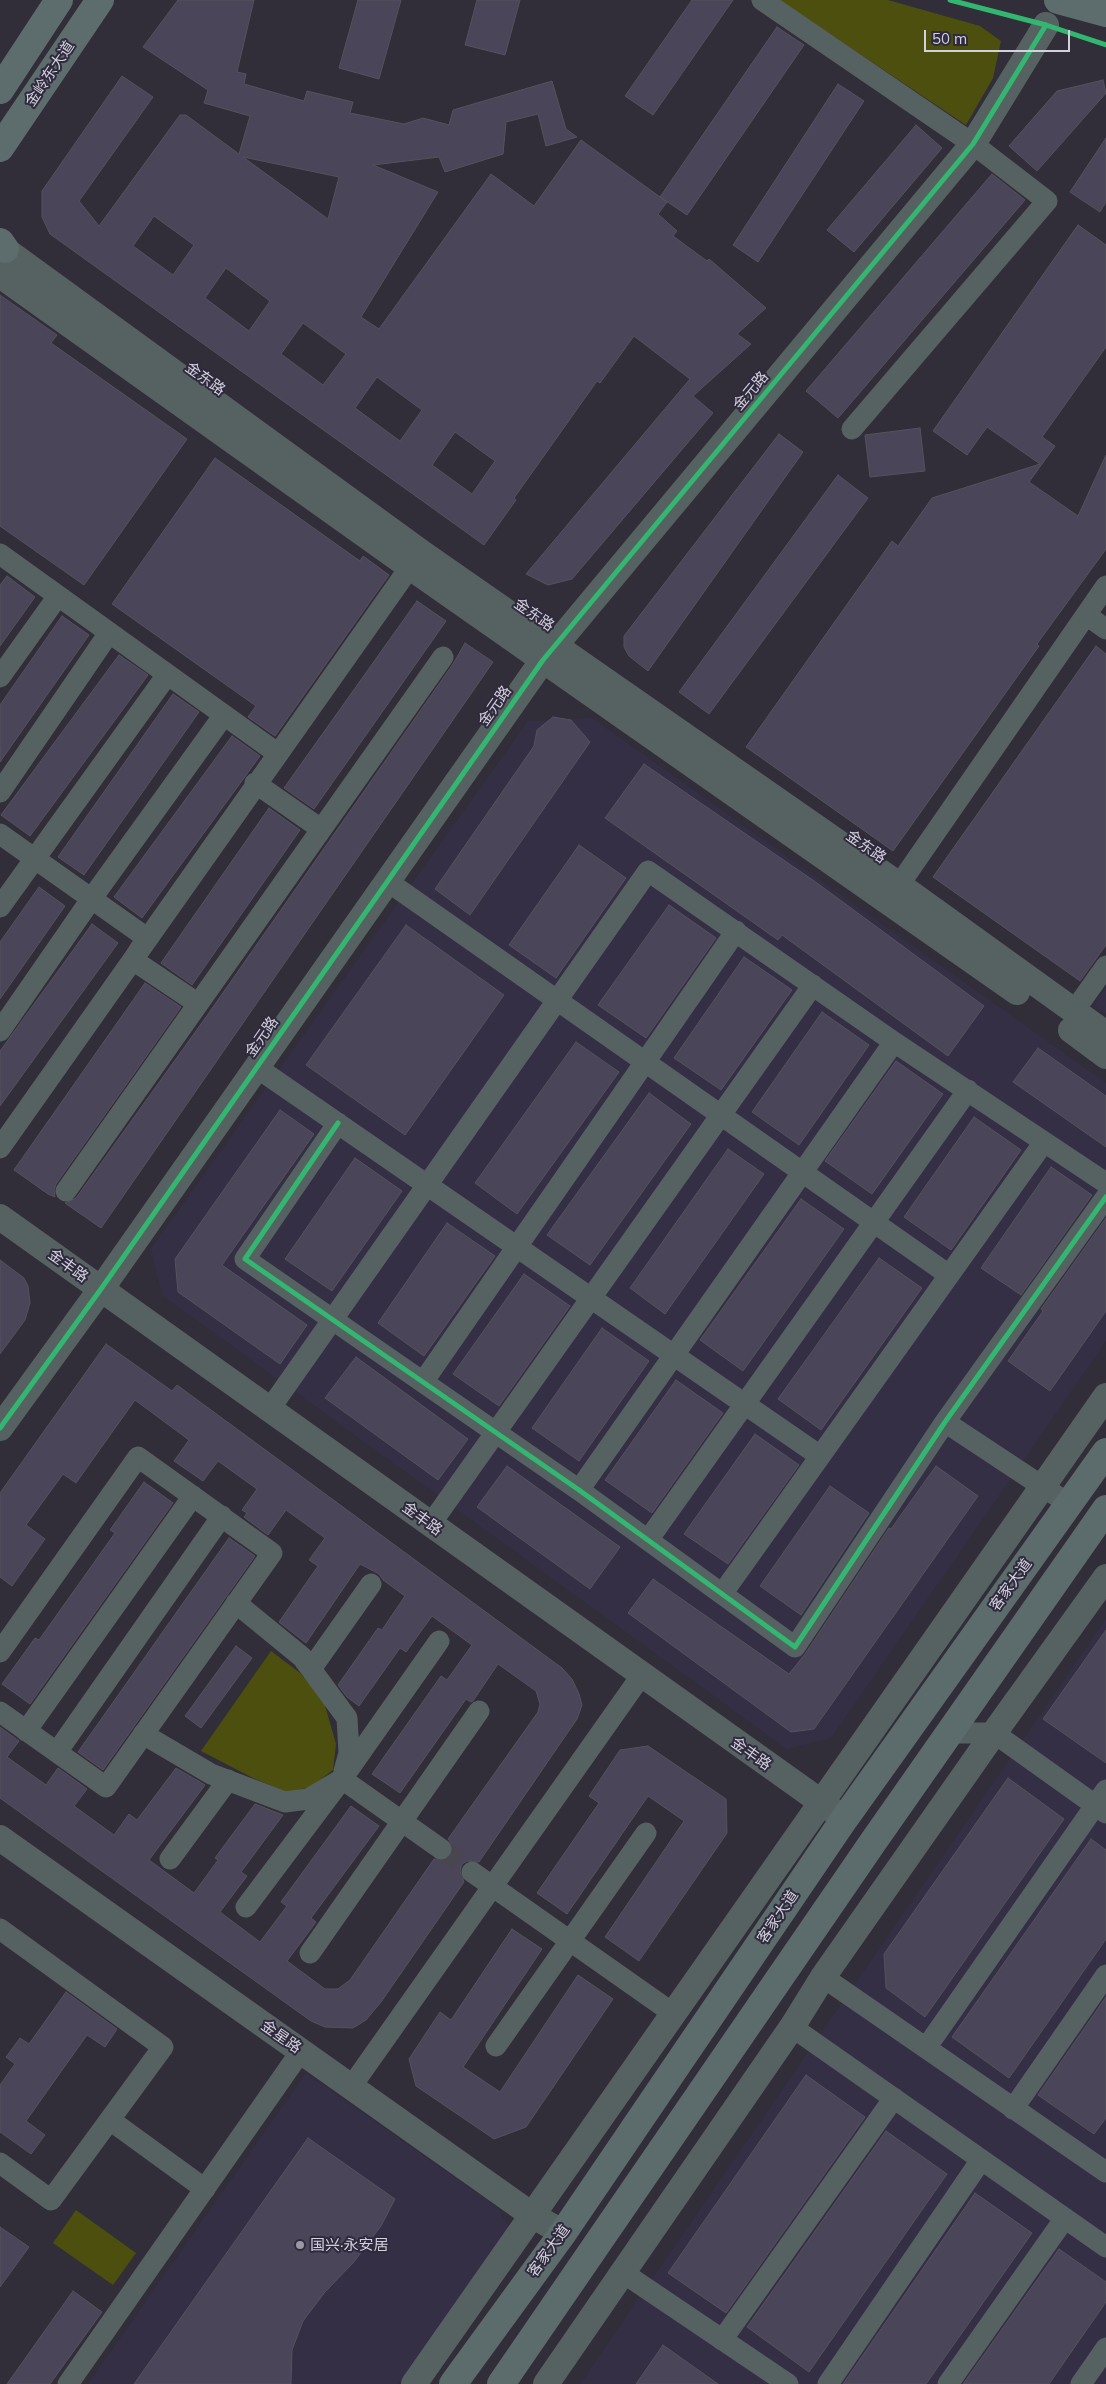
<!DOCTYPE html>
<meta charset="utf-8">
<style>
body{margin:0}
#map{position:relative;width:1106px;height:2384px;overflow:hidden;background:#312e39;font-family:Mulish,sans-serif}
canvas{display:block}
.scale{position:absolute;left:924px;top:30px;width:146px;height:22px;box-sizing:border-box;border:2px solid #d4d1de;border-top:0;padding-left:6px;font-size:15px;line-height:18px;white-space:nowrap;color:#d4d1de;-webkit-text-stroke:4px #2f2a3d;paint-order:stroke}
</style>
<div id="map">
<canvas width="1106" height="2384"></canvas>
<div class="scale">50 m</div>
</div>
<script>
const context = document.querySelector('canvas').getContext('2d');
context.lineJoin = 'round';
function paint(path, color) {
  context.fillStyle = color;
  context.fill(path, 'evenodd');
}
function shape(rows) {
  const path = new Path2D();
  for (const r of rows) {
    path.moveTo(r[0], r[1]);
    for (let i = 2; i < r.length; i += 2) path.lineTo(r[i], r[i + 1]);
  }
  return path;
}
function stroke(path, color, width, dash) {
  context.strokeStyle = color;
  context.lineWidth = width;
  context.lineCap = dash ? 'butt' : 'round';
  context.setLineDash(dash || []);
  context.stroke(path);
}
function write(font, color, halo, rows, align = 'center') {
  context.font = font + ' Mulish,"Noto Sans SC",sans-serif';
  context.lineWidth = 4;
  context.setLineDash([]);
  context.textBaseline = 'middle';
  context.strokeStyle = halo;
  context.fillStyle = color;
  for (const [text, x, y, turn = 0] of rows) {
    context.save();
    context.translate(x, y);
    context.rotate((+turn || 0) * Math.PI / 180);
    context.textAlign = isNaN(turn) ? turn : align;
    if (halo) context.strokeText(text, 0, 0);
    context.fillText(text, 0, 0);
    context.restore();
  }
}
paint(shape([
 [592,718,1106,1083,1106,1341,831,1738,787,1749,162,1295,151,1249,528,721],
 [1106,987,1106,1014,1094,1005],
 [1106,1619,1106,2384,580,2384],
 [306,2073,498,2208,509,2227,398,2384,88,2384]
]), '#342f45');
paint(shape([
 [779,0,888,0,980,26,1001,41,993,78,966,125],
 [271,1651,300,1673,324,1702,336,1744,333,1770,312,1786,289,1793,253,1778,201,1751],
 [76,2210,136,2253,113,2285,53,2243]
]), '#4d4f0e');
const building = shape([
 [178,0,254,0,237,72,246,74,244,84,304,101,307,91,353,102,350,113,404,124,423,118,449,125,453,110,552,81,566,129,577,137,546,146,538,114,506,122,503,154,445,172,439,157,373,165,438,192,361,317,379,329,491,174,534,206,581,140,667,202,658,214,677,231,673,236,707,261,709,259,766,308,737,334,751,344,693,396,713,413,572,579,548,585,526,574,690,379,634,336,600,383,597,381,514,498,516,500,484,545,50,234,42,217,42,191,122,76,153,97,79,201,99,226,180,115,186,115,239,154,250,116,204,103,208,90,143,47,178,0],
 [243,157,339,177,328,219,243,157],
 [154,216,194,245,173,275,133,246,154,216],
 [226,268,270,301,249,331,205,298,226,268],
 [303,323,346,354,323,385,281,354,303,323],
 [377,377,422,410,400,441,355,408,377,377],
 [455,432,495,461,472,494,432,465,455,432],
 [358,0,401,0,379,79,339,68,358,0],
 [477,0,520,0,505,55,465,45,477,0],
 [692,0,733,0,653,115,625,96,692,0],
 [777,27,804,45,687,215,660,197,777,27],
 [1103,80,1106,93,1037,171,1009,146,1057,91,1103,80],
 [838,84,864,101,758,262,733,245,838,84],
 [916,125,942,148,854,252,827,230,916,125],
 [1106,138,1106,202,1100,212,1070,192,1106,138],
 [992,174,1025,200,838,418,806,391,992,174],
 [1078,225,1106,245,1106,347,1042,437,1055,446,1029,482,1078,516,1106,455,1106,549,1037,644,1039,646,893,851,746,747,892,541,898,546,932,498,1040,464,987,427,967,455,933,431,1078,225],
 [0,295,57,335,51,343,187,439,84,585,0,526,0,295],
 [920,428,925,471,870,477,865,435,920,428],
 [779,434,803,452,648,671,629,656,624,647,624,636,779,434],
 [215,458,360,561,363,556,389,575,275,736,248,717,256,706,112,604,215,458],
 [838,475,868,498,709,714,679,692,838,475],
 [7,576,35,597,0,646,0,585,7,576],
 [417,601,446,621,314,809,284,788,417,601],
 [62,616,89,635,0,762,0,705,62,616],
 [465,643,493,662,101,1228,65,1203,76,1198,206,1017,453,664,465,643],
 [1096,646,1106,654,1106,945,1080,981,933,877,1096,646],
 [119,655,148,675,30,836,1,815,119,655],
 [173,694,199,712,84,875,58,857,173,694],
 [553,717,571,720,590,742,470,915,435,889,534,746,537,730,553,717],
 [232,736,260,756,142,918,114,897,232,736],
 [644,764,817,883,984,1006,948,1056,782,935,778,940,605,818,644,764],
 [269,808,300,830,192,985,161,963,269,808],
 [579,845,626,878,556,978,509,945,579,845],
 [39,887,65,906,0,999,0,942,39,887],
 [669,905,716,938,646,1038,598,1005,669,905],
 [92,924,118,943,0,1106,0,1051,92,924],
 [406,925,504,995,405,1135,306,1065,406,925],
 [744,957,792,990,721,1090,674,1058,744,957],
 [145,983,181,1007,56,1184,54,1190,55,1197,48,1194,14,1170,145,983],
 [822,1012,869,1045,799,1145,752,1112,822,1012],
 [576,1042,619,1072,517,1214,475,1183,576,1042],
 [1038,1048,1106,1096,1106,1147,1013,1082,1038,1048],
 [896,1061,943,1094,872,1194,825,1161,896,1061],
 [649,1093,691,1124,590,1265,547,1235,649,1093],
 [280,1110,314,1134,222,1265,307,1325,280,1364,178,1292,175,1259,280,1110],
 [974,1117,1021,1150,951,1250,904,1217,974,1117],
 [728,1149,764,1174,665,1314,630,1288,728,1149],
 [355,1158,402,1191,332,1291,285,1259,355,1158],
 [1051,1167,1092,1195,1021,1295,981,1268,1051,1167],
 [801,1199,844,1229,743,1371,700,1340,801,1199],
 [1106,1218,1106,1311,1050,1391,1008,1361,1043,1311,1041,1309,1106,1218],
 [447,1223,495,1256,424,1356,378,1323,447,1223],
 [879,1258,922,1288,821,1430,778,1399,879,1258],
 [0,1260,24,1278,28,1286,30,1303,25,1320,0,1354,0,1260],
 [524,1274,570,1306,499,1406,453,1374,524,1274],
 [602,1328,649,1361,579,1461,532,1428,602,1328],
 [106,1344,172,1391,177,1385,562,1668,572,1679,579,1694,582,1705,577,1719,479,1862,467,1861,462,1864,460,1871,464,1882,381,2002,366,2020,353,2028,325,2027,311,2021,0,1798,0,1727,19,1741,7,1757,46,1785,58,1768,87,1789,74,1806,114,1835,129,1814,137,1820,176,1768,205,1785,149,1860,194,1893,218,1860,215,1858,255,1804,283,1815,241,1872,247,1876,220,1912,260,1942,287,1906,281,1902,351,1806,379,1826,311,1918,316,1922,287,1961,325,1989,338,1989,350,1980,434,1859,446,1860,451,1856,452,1844,448,1839,538,1712,540,1704,536,1691,498,1664,473,1701,471,1702,466,1699,400,1793,372,1774,441,1676,447,1680,472,1645,432,1616,406,1652,400,1648,359,1706,347,1697,338,1685,378,1628,382,1630,405,1596,383,1580,379,1574,360,1564,306,1643,279,1622,318,1566,309,1560,325,1538,286,1510,268,1535,244,1517,247,1513,242,1510,257,1489,218,1461,203,1481,174,1461,189,1440,135,1400,76,1483,63,1474,26,1525,45,1539,12,1586,0,1577,0,1493,106,1344],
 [356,1357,468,1439,438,1480,325,1398,356,1357],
 [676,1380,723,1413,652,1513,605,1480,676,1380],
 [755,1434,799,1465,728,1564,684,1534,755,1434],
 [507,1466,620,1547,590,1589,477,1507,507,1466],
 [936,1466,978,1496,814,1729,791,1732,628,1613,653,1579,789,1674,805,1654,889,1528,891,1529,936,1466],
 [144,1482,173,1503,30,1704,2,1684,35,1638,39,1640,115,1533,110,1530,144,1482],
 [830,1486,869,1513,801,1615,760,1586,830,1486],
 [229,1538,255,1556,103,1770,78,1752,229,1538],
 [1106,1630,1106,1763,1043,1719,1106,1630],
 [236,1646,252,1658,201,1728,185,1716,236,1646],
 [648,1746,726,1799,727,1833,639,1961,605,1937,684,1821,648,1796,567,1914,537,1893,599,1803,589,1796,620,1750,648,1746],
 [1008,1778,1064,1819,925,2017,886,1988,884,1954,1008,1778],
 [1091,1839,1106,1850,1106,1939,1009,2078,952,2037,1091,1839],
 [512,1929,542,1949,463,2067,500,2092,578,1975,613,1999,526,2127,494,2139,416,2086,409,2059,440,2012,451,2020,512,1929],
 [66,1992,117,2029,105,2047,87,2035,26,2121,45,2135,31,2154,0,2132,0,2085,15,2064,6,2057,20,2038,29,2044,66,1992],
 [1106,1997,1106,2118,1094,2134,1038,2095,1106,1997],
 [806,2075,865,2117,726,2313,668,2273,806,2075],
 [886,2131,947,2174,809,2372,747,2327,886,2131],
 [308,2138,395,2199,381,2226,353,2263,325,2292,303,2321,292,2350,291,2384,134,2384,308,2138],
 [975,2193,1032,2233,926,2384,843,2384,975,2193],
 [0,2227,29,2247,0,2287,0,2227],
 [1059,2249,1106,2282,1106,2302,1049,2384,963,2384,1059,2249],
 [73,2291,102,2312,50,2384,7,2384,73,2291],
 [663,2345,718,2384,636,2384,663,2345]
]);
paint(building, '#4a4558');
stroke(building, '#55525c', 1);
stroke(shape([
 [441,1849,472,1872]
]), '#494652', 21, [21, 11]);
stroke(shape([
 [762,0,973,144,1047,201,852,429],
 [0,554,277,753],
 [1086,615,1106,629],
 [0,677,58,596],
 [255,783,321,829],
 [0,792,109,633],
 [0,834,147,938,133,960,197,1003],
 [387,881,949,1275],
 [899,885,1106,586],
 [0,907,167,675],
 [1074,1011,1106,966],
 [0,1031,92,898,224,715],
 [256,1067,820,1456],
 [338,1123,245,1259,579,1490,795,1647,945,1422,1106,1197],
 [0,1148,410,567],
 [66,1191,443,657],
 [423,1382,736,931],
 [269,1410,648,871,894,1042,1106,1183],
 [945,1422,1069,1504],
 [579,1490,894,1042],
 [430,1525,813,985],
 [648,1540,968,1090],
 [722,1594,1044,1142],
 [236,1603,302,1657,347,1718,349,1753,344,1771],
 [0,1652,138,1457,272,1553,106,1787,0,1712],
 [311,1669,371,1584],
 [26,1731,193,1496],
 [949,1733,994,1733,1106,1813],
 [143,1734,211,1774,285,1802,308,1799,342,1779,441,1849],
 [57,1752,222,1516],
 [170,1859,228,1780],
 [472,1872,674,2014],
 [246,1907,342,1779,439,1641],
 [0,1929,163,2047,51,2200,0,2163],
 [310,1953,479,1711],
 [823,1977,1106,2172],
 [792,2027,1106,2247],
 [496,2046,646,1833],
 [926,2048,1106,1790],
 [351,2087,641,1676],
 [1013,2109,1106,1975],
 [110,2120,205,2189],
 [622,2272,788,2384],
 [722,2340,894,2098],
 [68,2384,301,2051],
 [828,2384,981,2160],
 [948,2384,1065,2218],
 [1081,2384,1106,2348]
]), '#566262', 21);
stroke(shape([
 [0,246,422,553,899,885,1106,1034],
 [0,275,410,567,1017,992],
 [1071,1030,1106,1056],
 [0,1217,835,1812],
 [0,1428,101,1289,543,660,973,144,1046,25],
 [0,1838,532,2215,563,2233],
 [414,2384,1106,1396],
 [546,2384,792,2027,823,1977,994,1733,1106,1577]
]), '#566262', 26);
stroke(shape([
 [1058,0,1106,13],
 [0,90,59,0],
 [0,148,100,0],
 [0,242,5,249]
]), '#5d6d6d', 28);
stroke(shape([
 [453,2384,563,2233,845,1818,1106,1452],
 [501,2384,873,1842,1106,1509]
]), '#5c6b6c', 28);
stroke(shape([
 [950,0,1046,25,1106,45],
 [338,1123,245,1259,579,1490,795,1647,945,1422,1106,1197],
 [0,1428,101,1289,543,660,973,144,1046,25]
]), '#33b770', 5);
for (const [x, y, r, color] of [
 [300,2245,5,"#9b98a4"]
]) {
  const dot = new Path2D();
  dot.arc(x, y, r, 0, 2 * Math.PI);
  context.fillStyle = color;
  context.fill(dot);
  stroke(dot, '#2f2a3d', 2);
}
write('15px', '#d4d1de', '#2f2a3d', [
 ["金岭东大道",50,74,-56],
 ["金东路",205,379,36],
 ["金元路",751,391,-50],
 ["金东路",534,615,35],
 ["金元路",495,706,-55],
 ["金东路",866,847,35],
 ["金元路",262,1037,-55],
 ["金丰路",68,1266,36],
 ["金丰路",422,1519,36],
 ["客家大道",1011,1585,-54],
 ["金丰路",751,1754,35],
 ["客家大道",778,1917,-56],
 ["金星路",281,2037,35],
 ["客家大道",549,2251,-54]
]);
write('15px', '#d4d1de', '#2f2a3d', [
 ["国兴·永安居",310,2245]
], 'left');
</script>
